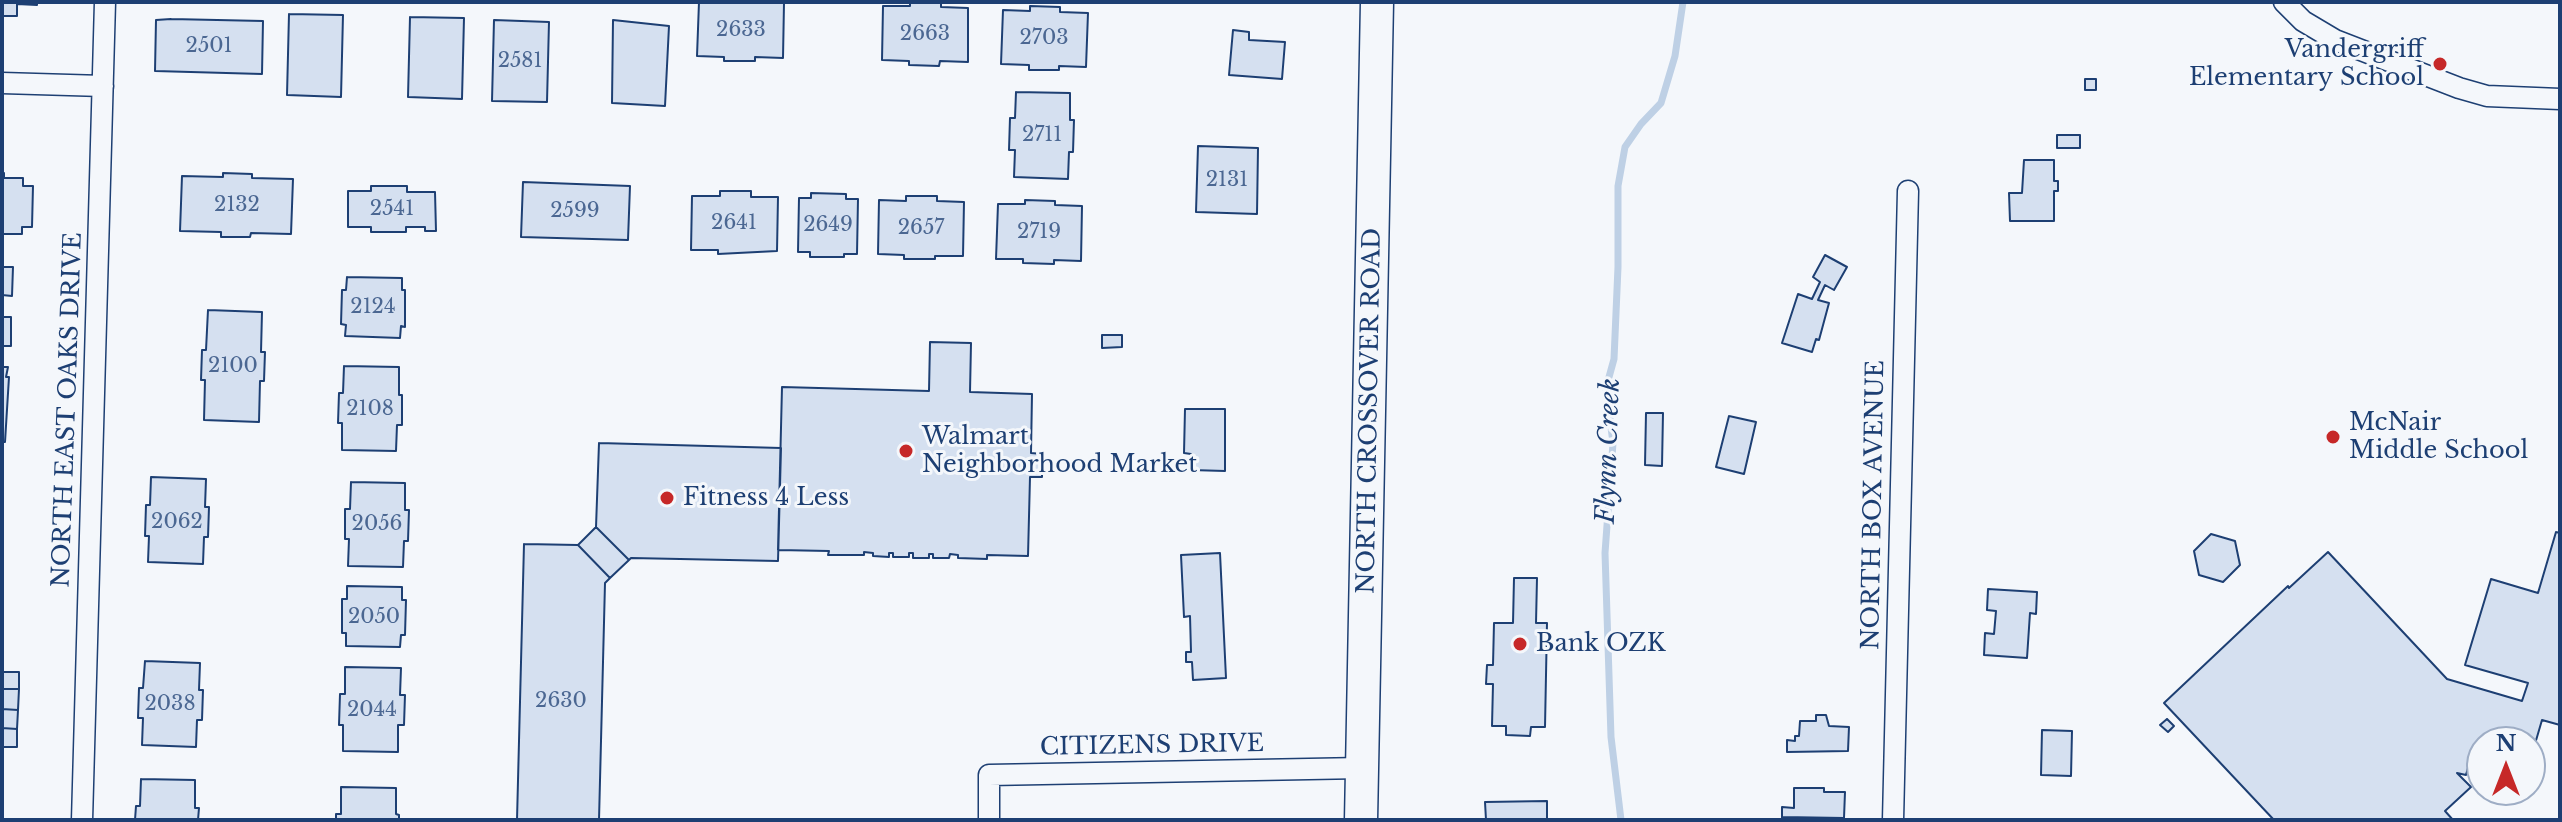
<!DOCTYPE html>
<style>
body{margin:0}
#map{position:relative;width:2562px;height:822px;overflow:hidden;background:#f4f7fb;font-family:"Libre Baskerville",serif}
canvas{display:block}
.frame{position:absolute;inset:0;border:4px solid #1d3f73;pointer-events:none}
.north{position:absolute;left:2466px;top:726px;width:80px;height:80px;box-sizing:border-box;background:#f4f7fb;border:2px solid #9eadc5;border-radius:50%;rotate:0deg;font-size:22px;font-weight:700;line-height:32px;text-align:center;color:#1d3f73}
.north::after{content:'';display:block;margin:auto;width:28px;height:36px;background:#c62828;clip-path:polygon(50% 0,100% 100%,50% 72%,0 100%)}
</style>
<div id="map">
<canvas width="2562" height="822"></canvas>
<div class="frame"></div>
<div class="north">N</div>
</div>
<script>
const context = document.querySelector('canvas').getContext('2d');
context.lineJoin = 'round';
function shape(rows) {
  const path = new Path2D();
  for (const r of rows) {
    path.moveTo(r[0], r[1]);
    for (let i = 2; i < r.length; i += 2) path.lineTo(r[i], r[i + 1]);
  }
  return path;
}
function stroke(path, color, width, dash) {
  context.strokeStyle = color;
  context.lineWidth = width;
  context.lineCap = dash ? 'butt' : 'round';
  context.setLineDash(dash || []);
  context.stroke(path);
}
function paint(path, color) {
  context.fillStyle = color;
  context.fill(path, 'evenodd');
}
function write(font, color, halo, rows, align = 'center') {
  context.font = font + ' "Libre Baskerville",serif';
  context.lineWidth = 6;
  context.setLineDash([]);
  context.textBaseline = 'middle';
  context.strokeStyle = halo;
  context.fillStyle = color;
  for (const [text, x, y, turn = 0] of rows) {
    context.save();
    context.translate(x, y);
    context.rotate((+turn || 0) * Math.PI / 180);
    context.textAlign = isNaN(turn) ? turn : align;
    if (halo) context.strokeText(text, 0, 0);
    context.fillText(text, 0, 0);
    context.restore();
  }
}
stroke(shape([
 [1621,820,1611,737,1605,553,1613,443,1606,388,1614,359,1618,267,1618,186,1625,147,1641,124,1661,103,1675,56,1683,2]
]), '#bed0e5', 7);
const building = shape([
 [2,2,37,2,37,5,17,4,17,16,2,16,2,2],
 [699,2,784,3,783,58,755,57,755,61,724,61,724,57,697,56,699,2],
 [910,2,941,2,941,7,968,8,968,62,940,61,939,66,909,65,909,61,882,60,883,6,910,6,910,2],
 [1030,6,1060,7,1060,12,1088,13,1086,67,1059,66,1059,70,1029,70,1029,65,1001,64,1003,10,1030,11,1030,6],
 [289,14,343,15,341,97,287,95,289,14],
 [410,17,464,18,462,99,408,97,410,17],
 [171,19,263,21,262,74,155,71,156,20,171,19],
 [494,20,549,22,547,102,492,101,494,20],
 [613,20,669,26,665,106,612,103,613,20],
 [1233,30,1249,32,1249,40,1285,42,1282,79,1229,75,1233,30],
 [2085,79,2096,79,2096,90,2085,90,2085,79],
 [1016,92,1070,93,1070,120,1074,120,1073,152,1069,152,1068,179,1014,177,1015,150,1009,150,1010,118,1015,118,1016,92],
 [2057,135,2080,135,2080,148,2057,148,2057,135],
 [1198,146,1258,148,1257,214,1196,212,1198,146],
 [2024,160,2054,160,2054,181,2058,181,2058,191,2054,191,2054,221,2010,221,2009,193,2022,193,2024,160],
 [2,173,4,173,4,178,23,178,23,186,33,186,32,227,22,227,22,234,2,234,2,173],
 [223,173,252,174,252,178,293,179,291,234,251,233,250,237,221,237,221,232,180,231,182,176,223,177,223,173],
 [523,182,630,186,628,240,521,237,523,182],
 [371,186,407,186,407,192,435,192,436,231,425,231,425,227,406,227,406,232,371,232,371,227,348,227,348,191,371,191,371,186],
 [720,191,751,191,751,197,778,197,777,251,718,254,718,250,691,250,692,196,720,196,720,191],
 [811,193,846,194,846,199,858,199,857,254,844,254,844,257,810,257,810,252,798,252,799,198,811,198,811,193],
 [906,196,937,196,937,201,964,202,963,256,935,256,935,259,904,259,904,255,878,254,879,200,906,201,906,196],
 [1025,200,1055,201,1055,205,1082,206,1081,261,1054,260,1054,264,1023,263,1023,259,996,259,998,204,1025,204,1025,200],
 [1825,255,1847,267,1834,290,1825,285,1818,300,1829,303,1819,340,1816,339,1812,352,1782,343,1798,294,1812,299,1820,282,1813,277,1825,255],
 [2,267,13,267,12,296,2,295,2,267],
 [347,277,402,278,402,290,405,290,405,327,401,326,400,338,345,336,346,325,341,324,342,290,346,290,347,277],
 [208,310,262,312,261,352,265,352,264,381,260,381,259,422,204,420,205,380,201,380,202,350,206,350,208,310],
 [2,317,11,317,11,346,2,346,2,317],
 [1102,335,1122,335,1122,347,1102,348,1102,335],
 [930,342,971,343,970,392,1032,394,1031,453,1042,454,1042,477,1030,477,1028,556,987,555,987,559,958,558,958,555,950,554,949,558,933,558,933,554,929,554,929,558,913,558,913,553,909,553,909,557,893,557,893,553,889,553,889,557,873,556,873,553,864,552,864,555,828,555,829,551,778,550,782,387,929,391,930,342],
 [344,366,399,367,399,395,402,395,402,425,397,425,396,451,342,450,342,423,338,423,339,393,343,393,344,366],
 [2,367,8,367,6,377,9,377,5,442,2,442,2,367],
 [1185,409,1225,409,1225,471,1191,470,1191,454,1184,453,1185,409],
 [1646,413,1663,413,1662,466,1645,465,1646,413],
 [1729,416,1756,422,1744,474,1716,467,1729,416],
 [599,443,781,448,778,561,631,558,629,560,596,527,599,443],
 [151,477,206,479,205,507,209,507,208,537,204,537,203,564,148,562,149,536,145,536,146,505,150,505,151,477],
 [351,482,405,483,405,510,409,510,408,541,404,541,403,567,348,566,349,539,345,539,345,509,350,509,351,482],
 [596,527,629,560,610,578,578,545,596,527],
 [2556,532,2560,533,2560,725,2542,720,2530,761,2530,742,2482,742,2482,756,2472,753,2466,775,2457,773,2471,787,2445,811,2453,820,2274,820,2164,703,2288,586,2289,588,2328,552,2447,679,2522,701,2528,683,2465,665,2491,579,2538,593,2556,532],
 [2211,534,2235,541,2240,565,2223,582,2199,575,2194,551,2211,534],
 [524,544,578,545,610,578,605,583,599,820,517,820,524,544],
 [1220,553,1226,678,1193,680,1192,662,1186,662,1186,652,1191,652,1190,616,1184,617,1181,555,1220,553],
 [1514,578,1537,578,1536,623,1547,623,1545,727,1531,727,1530,736,1506,735,1506,726,1492,726,1493,684,1486,684,1487,665,1493,665,1494,623,1513,623,1514,578],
 [347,586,402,587,402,600,406,600,405,635,401,635,400,647,346,646,346,633,342,633,342,599,347,599,347,586],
 [1988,589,2037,592,2036,614,2030,613,2027,658,1984,655,1985,633,1994,634,1996,611,1987,610,1988,589],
 [145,661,200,663,199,690,203,690,202,720,197,720,196,747,142,745,143,718,138,718,139,688,143,688,145,661],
 [345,667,401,668,400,695,405,695,404,725,398,725,398,752,343,751,343,725,339,725,340,694,345,694,345,667],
 [2,672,19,672,19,689,2,689,2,672],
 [2,689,19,689,18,710,2,709,2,689],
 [2,709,18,710,17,729,2,728,2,709],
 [1816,715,1826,715,1829,726,1849,727,1848,751,1787,752,1787,740,1795,741,1795,736,1799,736,1800,721,1816,721,1816,715],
 [2167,719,2174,726,2168,732,2160,725,2167,719],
 [2,728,17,729,17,747,2,747,2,728],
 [2042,730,2072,731,2071,776,2041,775,2042,730],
 [141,779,195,780,195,808,199,808,198,820,135,820,136,806,140,806,141,779],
 [341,787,396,788,396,814,399,815,399,820,336,820,336,814,341,814,341,787],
 [1794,788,1824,788,1824,792,1845,792,1844,818,1782,817,1782,807,1794,808,1794,788],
 [1547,801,1547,820,1486,820,1485,802,1547,801],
 [1782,817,1844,818,1844,820,1782,820,1782,817]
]);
paint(building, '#d5e0f0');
stroke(building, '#1d3f73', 2);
const minor = shape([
 [2284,2,2303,21,2335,40,2459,88,2487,96,2560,99],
 [2,83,103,86],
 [82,820,105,2],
 [989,820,989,775,1362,768],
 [1893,820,1908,191]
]);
const primary = shape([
 [1361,820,1377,2]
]);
stroke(minor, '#1d3f73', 23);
stroke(primary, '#1d3f73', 35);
stroke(minor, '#f4f7fb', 20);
stroke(primary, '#f4f7fb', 32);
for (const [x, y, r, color] of [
 [2440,64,8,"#c62828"],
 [2333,437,8,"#c62828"],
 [906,451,8,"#c62828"],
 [667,498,8,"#c62828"],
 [1520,644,8,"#c62828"]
]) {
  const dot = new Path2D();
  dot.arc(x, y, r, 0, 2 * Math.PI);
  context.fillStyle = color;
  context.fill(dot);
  stroke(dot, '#f4f7fb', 3);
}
write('20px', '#4b6792', null, [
 ["2633",741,30],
 ["2663",925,34],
 ["2703",1044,38],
 ["2501",209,46],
 ["2581",520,61],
 ["2711",1042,135],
 ["2131",1227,180],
 ["2132",237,205],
 ["2541",392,209],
 ["2599",575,211],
 ["2641",734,223],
 ["2649",828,225],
 ["2657",921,228],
 ["2719",1039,232],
 ["2124",373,307],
 ["2100",233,366],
 ["2108",370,409],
 ["2062",177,522],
 ["2056",377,524],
 ["2050",374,617],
 ["2630",561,701],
 ["2038",170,704],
 ["2044",372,710]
]);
write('24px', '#1d3f73', '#f4f7fb', [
 ["Vandergriff",2424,50,"right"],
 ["Elementary School",2424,78,"right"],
 ["McNair",2349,423],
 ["Middle School",2349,451],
 ["Walmart",922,437],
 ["Neighborhood Market",922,465],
 ["Fitness 4 Less",683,498],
 ["Bank OZK",1536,644]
], 'left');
write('24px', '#1d3f73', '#f4f7fb', [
 ["NORTH EAST OAKS DRIVE",68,410,-88],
 ["NORTH CROSSOVER ROAD",1370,411,-89],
 ["NORTH BOX AVENUE",1874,505,-89],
 ["CITIZENS DRIVE",1152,746,-1]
]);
write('italic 26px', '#1d3f73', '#f4f7fb', [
 ["Flynn Creek",1609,451,-88]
]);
</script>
